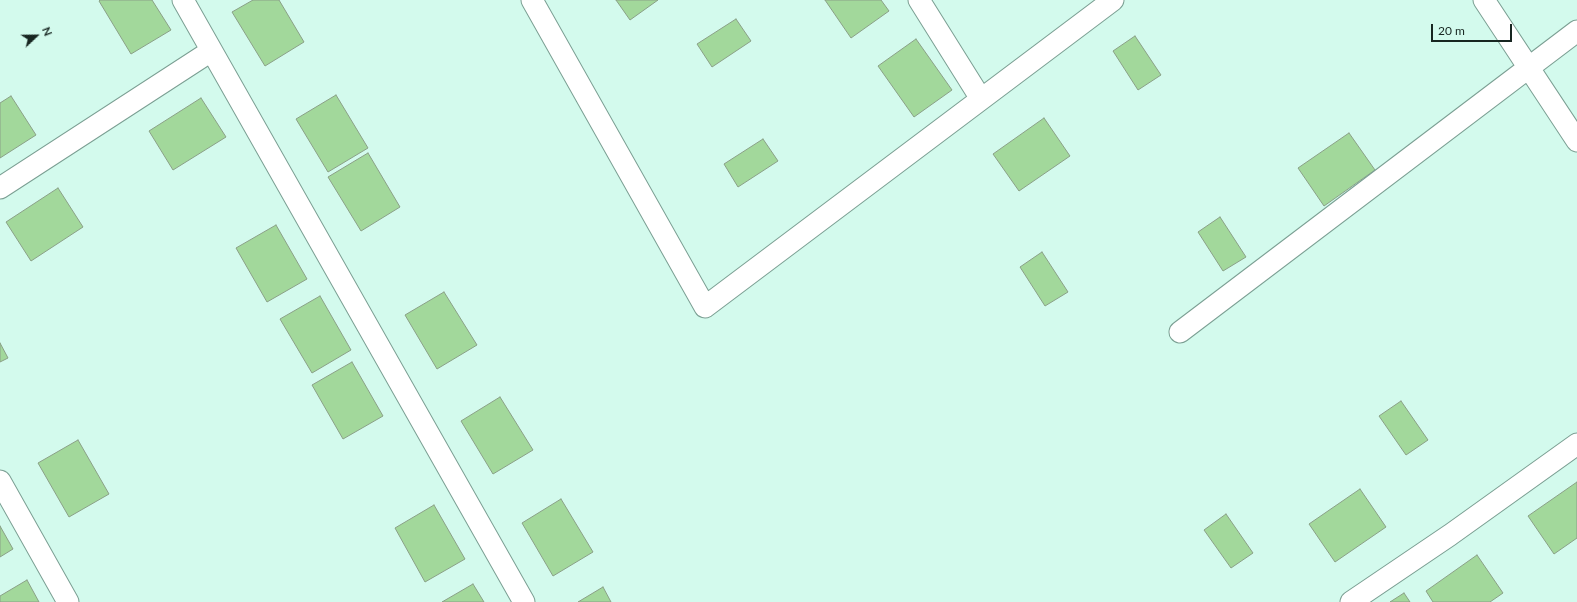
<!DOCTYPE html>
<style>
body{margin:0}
#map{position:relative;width:1577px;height:602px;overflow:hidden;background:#d3faed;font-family:Lato,sans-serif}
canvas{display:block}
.north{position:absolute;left:16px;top:16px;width:40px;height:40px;-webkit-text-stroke:3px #d3faed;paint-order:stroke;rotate:68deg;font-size:11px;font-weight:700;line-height:16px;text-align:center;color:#172621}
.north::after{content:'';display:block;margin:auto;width:14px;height:18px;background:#172621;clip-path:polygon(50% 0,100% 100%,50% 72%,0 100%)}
.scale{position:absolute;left:1431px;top:24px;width:81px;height:18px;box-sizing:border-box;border:2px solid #172621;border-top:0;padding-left:5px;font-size:12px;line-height:14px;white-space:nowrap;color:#172621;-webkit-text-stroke:3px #d3faed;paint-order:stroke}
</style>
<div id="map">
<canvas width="1577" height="602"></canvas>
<div class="north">N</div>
<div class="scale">20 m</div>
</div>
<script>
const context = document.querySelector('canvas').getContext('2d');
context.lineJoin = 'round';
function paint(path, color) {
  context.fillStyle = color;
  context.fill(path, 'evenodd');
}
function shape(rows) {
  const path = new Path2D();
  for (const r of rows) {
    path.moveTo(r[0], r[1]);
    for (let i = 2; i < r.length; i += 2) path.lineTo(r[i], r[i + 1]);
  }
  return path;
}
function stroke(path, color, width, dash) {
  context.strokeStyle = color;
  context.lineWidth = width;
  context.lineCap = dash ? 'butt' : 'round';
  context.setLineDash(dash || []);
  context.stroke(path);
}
const building = shape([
 [100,0,152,0,171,30,131,54,99,1,100,0],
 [253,0,279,0,304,42,265,66,232,12,253,0],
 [616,0,658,0,630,20,616,0],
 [825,0,881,0,889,11,851,38,825,0],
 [736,19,751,41,712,67,697,44,736,19],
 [1135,36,1161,75,1138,90,1113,51,1135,36],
 [916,39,952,90,914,117,878,66,916,39],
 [336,95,368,148,328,172,296,119,336,95],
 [11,96,36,135,0,158,0,103,11,96],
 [201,98,226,137,173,170,149,131,201,98],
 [1044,118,1070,156,1019,191,993,154,1044,118],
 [1349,133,1375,170,1324,206,1298,168,1349,133],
 [763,139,778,161,738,187,724,164,763,139],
 [368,153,400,207,361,231,328,177,368,153],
 [58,188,83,227,31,261,6,222,58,188],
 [1220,217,1246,257,1223,271,1198,232,1220,217],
 [276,225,307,279,267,302,236,248,276,225],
 [1042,252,1068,292,1045,306,1020,267,1042,252],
 [444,292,477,345,437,369,405,315,444,292],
 [320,296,351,350,312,373,280,319,320,296],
 [0,343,8,358,0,362,0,343],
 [352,362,383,416,343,439,312,385,352,362],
 [500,397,533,450,493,474,461,421,500,397],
 [1401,401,1428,440,1406,455,1379,416,1401,401],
 [78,440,109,494,69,517,38,463,78,440],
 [1577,482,1577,538,1554,554,1528,516,1577,482],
 [1360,489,1386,527,1335,562,1309,524,1360,489],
 [561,499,593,552,553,576,522,523,561,499],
 [434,505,465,559,425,582,395,528,434,505],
 [1226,514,1253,553,1231,568,1204,530,1226,514],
 [0,526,13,549,0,557,0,526],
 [1477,555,1503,593,1490,602,1433,602,1426,591,1477,555],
 [27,580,39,602,0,602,0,596,27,580],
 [473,584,484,602,442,602,473,584],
 [603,587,611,602,578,602,603,587],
 [1404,593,1410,602,1390,602,1404,593]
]);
paint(building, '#a2d89b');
stroke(building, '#8aa087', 1);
const minor = shape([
 [183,0,524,602],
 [532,0,705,307,1113,0],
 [919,0,981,99],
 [1484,0,1577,141],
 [0,188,211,51],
 [1180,332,1577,31],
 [0,481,68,602],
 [1351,602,1450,535,1577,444]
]);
stroke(minor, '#7b9f93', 23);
stroke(minor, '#fff', 21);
</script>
